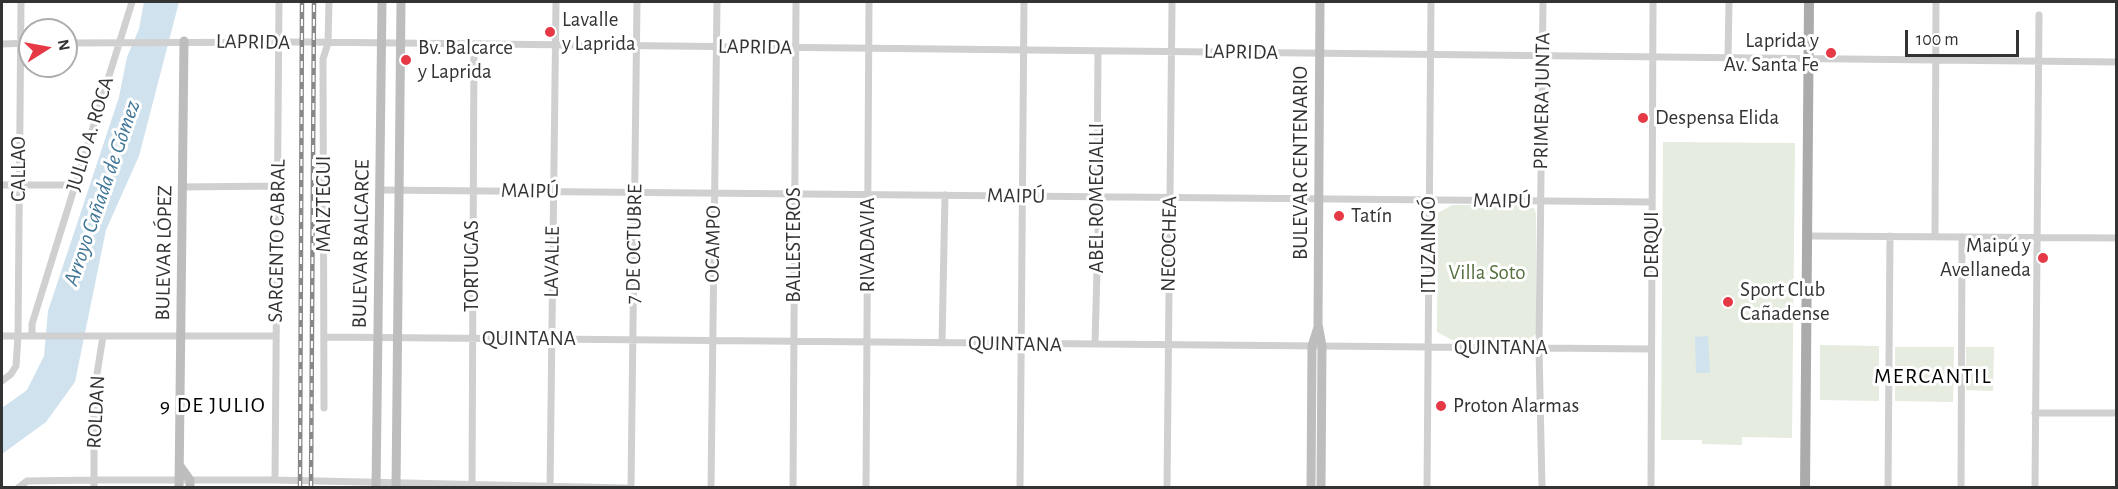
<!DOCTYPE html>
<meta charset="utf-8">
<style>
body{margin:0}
#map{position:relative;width:2118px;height:489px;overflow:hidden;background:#fff;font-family:"Alegreya Sans",sans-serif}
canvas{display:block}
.frame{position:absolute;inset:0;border:3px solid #333;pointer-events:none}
.north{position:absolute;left:18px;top:18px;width:60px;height:60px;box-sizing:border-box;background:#fff;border:2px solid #adadad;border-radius:50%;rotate:79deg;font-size:16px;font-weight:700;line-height:24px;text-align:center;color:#333}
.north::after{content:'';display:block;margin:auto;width:21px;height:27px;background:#e63946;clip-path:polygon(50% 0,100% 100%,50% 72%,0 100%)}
.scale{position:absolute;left:1905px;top:30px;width:114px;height:27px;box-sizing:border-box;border:3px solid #333;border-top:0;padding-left:8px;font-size:18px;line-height:21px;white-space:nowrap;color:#333;-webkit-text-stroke:4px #fff;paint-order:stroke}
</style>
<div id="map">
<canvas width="2118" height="489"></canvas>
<div class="frame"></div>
<div class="north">N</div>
<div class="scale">100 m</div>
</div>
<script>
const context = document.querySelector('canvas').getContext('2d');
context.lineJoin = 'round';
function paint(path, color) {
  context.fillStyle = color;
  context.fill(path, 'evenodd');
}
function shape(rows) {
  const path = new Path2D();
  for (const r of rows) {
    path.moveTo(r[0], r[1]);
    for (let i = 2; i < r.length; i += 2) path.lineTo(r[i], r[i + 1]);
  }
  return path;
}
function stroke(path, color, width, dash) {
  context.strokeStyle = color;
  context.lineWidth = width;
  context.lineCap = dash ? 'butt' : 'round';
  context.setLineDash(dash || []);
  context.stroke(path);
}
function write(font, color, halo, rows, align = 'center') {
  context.font = font + ' "Alegreya Sans",sans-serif';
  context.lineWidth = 6;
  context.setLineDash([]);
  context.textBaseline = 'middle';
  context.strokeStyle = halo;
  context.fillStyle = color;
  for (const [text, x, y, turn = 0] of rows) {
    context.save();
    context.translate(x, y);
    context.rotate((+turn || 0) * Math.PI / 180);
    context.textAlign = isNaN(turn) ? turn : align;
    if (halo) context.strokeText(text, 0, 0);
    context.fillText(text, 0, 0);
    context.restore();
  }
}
paint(shape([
 [1663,142,1795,143,1792,438,1742,437,1742,445,1702,444,1702,440,1661,440],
 [1452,205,1525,205,1529,208,1534,208,1536,214,1536,334,1528,340,1452,340,1437,332,1438,213],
 [1820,345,1879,346,1879,401,1820,400],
 [1895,347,1954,347,1953,402,1895,401],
 [1966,347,1994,347,1993,391,1966,390]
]), '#e6ecdf');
paint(shape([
 [144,2,179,2,139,156,106,230,75,382,46,422,2,454,2,408,27,390,44,356,48,311,119,97,127,57,139,29],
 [1708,336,1710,373,1696,373,1695,337]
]), '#cfe2ee');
stroke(shape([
 [66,43,307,42,2116,62],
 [2,44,30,43],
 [1728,57,1729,2],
 [2,185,75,185],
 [182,187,277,186],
 [380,190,1652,202],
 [1807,236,2116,238],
 [1935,237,1936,3],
 [32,335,32,324,132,2],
 [2,336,276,336],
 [325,337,1651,349],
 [942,343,945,195],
 [1095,344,1099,197,1097,190,1098,51],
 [2,381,11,374,16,366,18,336,21,2],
 [324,408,323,59,328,43,329,2],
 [2035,413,2116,413],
 [275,480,279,2],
 [18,488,27,481,94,480,275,480,626,488],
 [94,488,94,393,103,336],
 [472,488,474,44],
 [550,488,556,2],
 [631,488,637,2],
 [711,488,717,2],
 [793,488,796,2],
 [866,488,869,2],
 [1020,488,1024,2],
 [1167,488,1172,2],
 [1427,488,1431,2],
 [1542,488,1539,348,1543,2],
 [1651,488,1653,2],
 [1888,488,1890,236],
 [1961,488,1962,237],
 [2035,488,2039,15]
]), '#d0d0d0', 7);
stroke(shape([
 [1320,2,1318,324,1322,346,1321,488],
 [180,466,190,480,190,488],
 [179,488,184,41],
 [376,488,382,2],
 [396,488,401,2],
 [1311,488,1312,346,1318,327]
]), '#bdbdbd', 9);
stroke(shape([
 [1805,488,1809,2]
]), '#ababab', 10);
const rail = shape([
 [300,488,302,2],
 [311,488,314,2]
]);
stroke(rail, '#888', 4.5);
stroke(rail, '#fff', 2, [7]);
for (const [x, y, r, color] of [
 [550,32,6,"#e63946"],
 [1831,53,6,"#e63946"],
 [406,60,6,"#e63946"],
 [1643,118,6,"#e63946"],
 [1339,216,6,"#e63946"],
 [2043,258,6,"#e63946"],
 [1728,302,6,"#e63946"],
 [1441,406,6,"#e63946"]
]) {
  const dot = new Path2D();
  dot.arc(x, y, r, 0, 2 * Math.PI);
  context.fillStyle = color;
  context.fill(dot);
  stroke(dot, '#fff', 2);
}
write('21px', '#333', '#fff', [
 ["Lavalle",562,20],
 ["y Laprida",562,44],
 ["Laprida y",1819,41,"right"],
 ["Av. Santa Fe",1819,65,"right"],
 ["Bv. Balcarce",418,48],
 ["y Laprida",418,72],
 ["Despensa Elida",1655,118],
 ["Tatín",1351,216],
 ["Maipú y",2031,246,"right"],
 ["Avellaneda",2031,270,"right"],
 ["Sport Club",1740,290],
 ["Cañadense",1740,314],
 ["Proton Alarmas",1453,406]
], 'left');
write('21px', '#333', '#fff', [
 ["LAPRIDA",253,42,1],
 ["LAPRIDA",755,47,1],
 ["LAPRIDA",1241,52,1],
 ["PRIMERA JUNTA",1542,101,-89],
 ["JULIO A. ROCA",90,134,-73],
 ["BULEVAR CENTENARIO",1301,163,-90],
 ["CALLAO",19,169,-90],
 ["MAIPÚ",530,191,1],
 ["MAIPÚ",1016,196,1],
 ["ABEL ROMEGIALLI",1097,198,-90],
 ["MAIPÚ",1502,201,1],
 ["MAIZTEGUI",324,204,-90],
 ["SARGENTO CABRAL",277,241,-89],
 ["BULEVAR BALCARCE",361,244,-89],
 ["7 DE OCTUBRE",634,244,-89],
 ["OCAMPO",713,244,-89],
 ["NECOCHEA",1169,244,-89],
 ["BALLESTEROS",794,245,-90],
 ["RIVADAVIA",868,245,-90],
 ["ITUZAINGÓ",1429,245,-90],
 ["DERQUI",1652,245,-90],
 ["BULEVAR LÓPEZ",164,253,-89],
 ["LAVALLE",552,262,-89],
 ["TORTUGAS",472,266,-90],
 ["QUINTANA",529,339],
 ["QUINTANA",1015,344,1],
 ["QUINTANA",1501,348],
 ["ROLDAN",96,412,-87]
]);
write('21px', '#56703f', '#fff', [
 ["Villa Soto",1487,273]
]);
write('italic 22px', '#3f7597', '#fff', [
 ["Arroyo Cañada de Gómez",102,193,-71]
]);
context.letterSpacing = '1.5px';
write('22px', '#000', '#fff', [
 ["MERCANTIL",1933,376],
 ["9 DE JULIO",213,405]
]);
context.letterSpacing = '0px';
</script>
